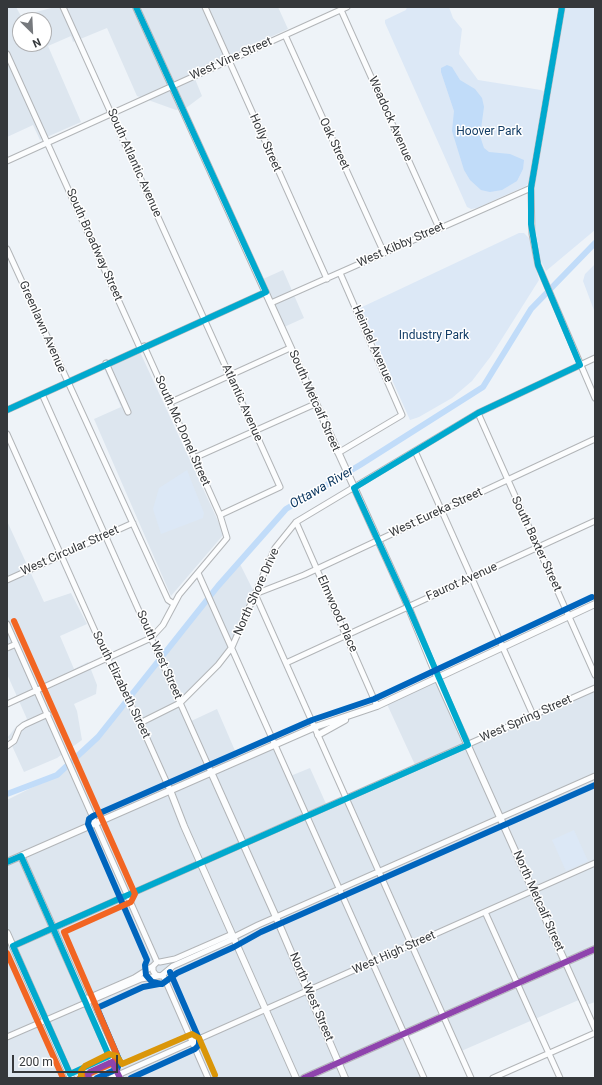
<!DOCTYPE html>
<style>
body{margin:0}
#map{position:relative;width:602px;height:1085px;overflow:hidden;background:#eef3f8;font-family:Roboto,sans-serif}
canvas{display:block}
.frame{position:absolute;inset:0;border:8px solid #35383b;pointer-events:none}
.north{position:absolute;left:12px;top:12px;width:40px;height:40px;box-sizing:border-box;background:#fff;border:1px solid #aeafb1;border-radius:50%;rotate:156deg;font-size:11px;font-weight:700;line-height:16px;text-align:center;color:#35383b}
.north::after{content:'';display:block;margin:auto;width:14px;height:18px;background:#76797d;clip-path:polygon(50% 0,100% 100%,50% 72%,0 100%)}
.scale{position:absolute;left:12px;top:1055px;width:106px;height:18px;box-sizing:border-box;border:2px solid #35383b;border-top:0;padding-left:5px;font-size:12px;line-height:14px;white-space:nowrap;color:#35383b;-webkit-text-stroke:3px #fff;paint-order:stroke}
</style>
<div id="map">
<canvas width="602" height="1085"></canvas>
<div class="frame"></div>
<div class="north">N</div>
<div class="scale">200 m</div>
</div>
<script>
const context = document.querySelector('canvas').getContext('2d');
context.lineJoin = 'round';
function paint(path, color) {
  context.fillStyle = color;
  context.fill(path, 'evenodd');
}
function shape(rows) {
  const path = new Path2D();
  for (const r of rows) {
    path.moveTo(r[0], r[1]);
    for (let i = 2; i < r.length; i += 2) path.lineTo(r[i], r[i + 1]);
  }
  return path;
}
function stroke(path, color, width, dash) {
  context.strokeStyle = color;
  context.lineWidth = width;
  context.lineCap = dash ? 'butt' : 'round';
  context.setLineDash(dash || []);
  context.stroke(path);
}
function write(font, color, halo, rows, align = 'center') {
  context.font = font + ' Roboto,sans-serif';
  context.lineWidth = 3;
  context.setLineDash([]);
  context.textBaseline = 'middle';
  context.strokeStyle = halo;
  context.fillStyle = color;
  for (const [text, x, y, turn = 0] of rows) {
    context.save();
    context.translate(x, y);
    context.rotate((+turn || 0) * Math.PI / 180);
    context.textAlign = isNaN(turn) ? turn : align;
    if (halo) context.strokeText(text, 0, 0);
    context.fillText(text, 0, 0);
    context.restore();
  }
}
paint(shape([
 [7,7,16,7,21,16,55,7,278,7,288,29,228,56,231,63,195,79,202,96,186,108,176,110,137,96,107,28,73,42,71,36,48,46,81,122,40,140,33,125,7,137],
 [20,20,44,20,44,44,20,44],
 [283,270,304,318,284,327,263,279],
 [140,352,224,534,171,596,94,419,121,407,104,368],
 [7,521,44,602,71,593,87,624,60,636,74,669,88,662,97,685,96,694,74,704,77,711,82,740,57,758,24,772,8,737,15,728,27,719,7,674],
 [239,562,255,594,232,647,180,703,189,722,217,709,239,760,274,745,288,777,310,768,327,806,416,767,386,702,437,677,468,744,595,688,595,1002,584,1006,581,999,459,1052,443,1017,404,1034,423,1076,418,1078,7,1078,7,800,57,775,98,737]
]), '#dde6ef');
paint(shape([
 [407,7,449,7,453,18,462,29,459,54,478,80,541,90,545,92,530,181,526,186,477,208,471,209,467,207,385,23,385,20,406,10],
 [565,7,595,7,595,230,546,271,539,257,537,244,534,210,534,190],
 [519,233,524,233,529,238,539,280,491,356,472,381,452,398,419,417,410,420,360,308],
 [595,264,595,313,583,281,585,274],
 [187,470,204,513,203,518,161,534,153,509,159,488],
 [574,830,588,861,566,871,552,840]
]), '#dce8f6');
paint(shape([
 [447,65,452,67,460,80,475,89,482,98,484,107,480,136,484,148,489,152,510,154,524,160,523,169,517,181,502,190,490,192,481,190,470,180,464,170,452,131,454,111,441,72,441,68]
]), '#c1dcf9');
stroke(shape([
 [7,794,57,775,98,737,218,586,286,509,360,465,483,387,531,309,595,243]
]), '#c1dcf9', 6);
const minor = shape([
 [63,7,280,487,220,515],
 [205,7,327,279],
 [562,7,531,188,532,234,538,265,595,398],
 [341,10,439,228],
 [285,35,384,253],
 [7,54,140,348],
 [7,161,347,7],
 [7,249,157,576,168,600,174,604],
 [271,303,531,188],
 [106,363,128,412],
 [42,394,211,772],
 [169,403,290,348],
 [7,410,266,292],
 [478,413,595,675],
 [7,434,107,658,140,723,170,790],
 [415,451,533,715],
 [338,453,402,415,340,273],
 [194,458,315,404],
 [296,522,377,706],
 [198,573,424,1078],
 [7,580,133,523],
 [7,624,157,962],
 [7,648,16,644],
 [286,663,595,521],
 [7,704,151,638,163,625,179,595,227,538,220,515,144,346],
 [140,723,180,703,218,665,232,647,275,548,296,522,478,413,595,358],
 [7,746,14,741,19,729,24,725,48,714],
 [485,912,560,1078],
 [13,946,595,688],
 [157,962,153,966,153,971,156,975,161,976,173,966,231,940,234,937,258,925,595,776],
 [160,962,175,959,230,935,234,937],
 [565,962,595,1029],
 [163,975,208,1078],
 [86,1002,88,998,134,978,153,966],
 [7,1037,141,979,158,976],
 [111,1078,595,863],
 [471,1078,255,594,304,575,595,439],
 [493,1078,595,1033]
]);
const major = shape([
 [136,7,408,606,437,677,565,962],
 [318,735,345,720],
 [211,772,276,917,345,1078],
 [170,790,184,826,296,1078],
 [21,856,120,1078],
 [7,862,315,727,377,706,595,604],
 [7,933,71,1078],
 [304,1078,595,949]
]);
stroke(minor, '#b2b5b8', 7);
stroke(major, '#b2b5b8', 8);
stroke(minor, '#fcfdfe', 5);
stroke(major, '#fcfdfe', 6);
stroke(shape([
 [7,410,266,292,136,7],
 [7,862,21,856,53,928],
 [53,928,109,1056,70,1074,13,946,53,928],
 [53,928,468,745,408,606,354,488,478,413,580,365,538,265,531,224,531,188,562,7]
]), '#00a9ce', 6);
stroke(shape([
 [592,597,374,699,312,720,93,816,89,819,88,824,147,960,145,965,146,975,152,982,162,984,177,973,234,947,261,932,595,785],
 [97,1078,117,1069,120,1062,97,1008,143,987,159,984],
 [131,1078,195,1049,199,1045,199,1039,170,972]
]), '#0065bd', 6);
stroke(shape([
 [14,621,135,894,131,902,64,932,117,1055,113,1063,80,1078],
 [7,953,63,1078]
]), '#f26522', 6);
stroke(shape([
 [89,1078,88,1074,90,1072,112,1062,120,1078],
 [304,1078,595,949]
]), '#8e44ad', 6);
stroke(shape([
 [81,1078,81,1071,85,1066,109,1054,117,1056,122,1064,192,1034,199,1038,215,1075]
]), '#da9609', 6);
write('12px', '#35383b', '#fff', [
 ["West Vine Street",231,59,-24],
 ["Weadock Avenue",390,119,66],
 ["Holly Street",265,143,66],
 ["Oak Street",334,144,65],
 ["South Atlantic Avenue",134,163,66],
 ["South Broadway Street",94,245,66],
 ["West Kibby Street",401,245,-24],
 ["Greenlawn Avenue",42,327,66],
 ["Heindel Avenue",372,344,66],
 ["South Metcalf Street",314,401,66],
 ["Atlantic Avenue",242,403,66],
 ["South Mc Donel Street",182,431,66],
 ["West Eureka Street",436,513,-25],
 ["South Baxter Street",536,544,65],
 ["West Circular Street",70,551,-24],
 ["Faurot Avenue",462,582,-24],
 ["North Shore Drive",257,592,-66],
 ["Elmwood Place",337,614,66],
 ["South West Street",159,655,66],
 ["South Elizabeth Street",121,685,64],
 ["West Spring Street",526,719,-24],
 ["North Metcalf Street",538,901,66],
 ["West High Street",394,953,-24],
 ["North West Street",311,997,67]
]);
write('12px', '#133d66', '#fff', [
 ["Hoover Park",489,132],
 ["Industry Park",434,336]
]);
write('italic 13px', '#07335c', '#fff', [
 ["Ottawa River",322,488,-30]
]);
</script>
